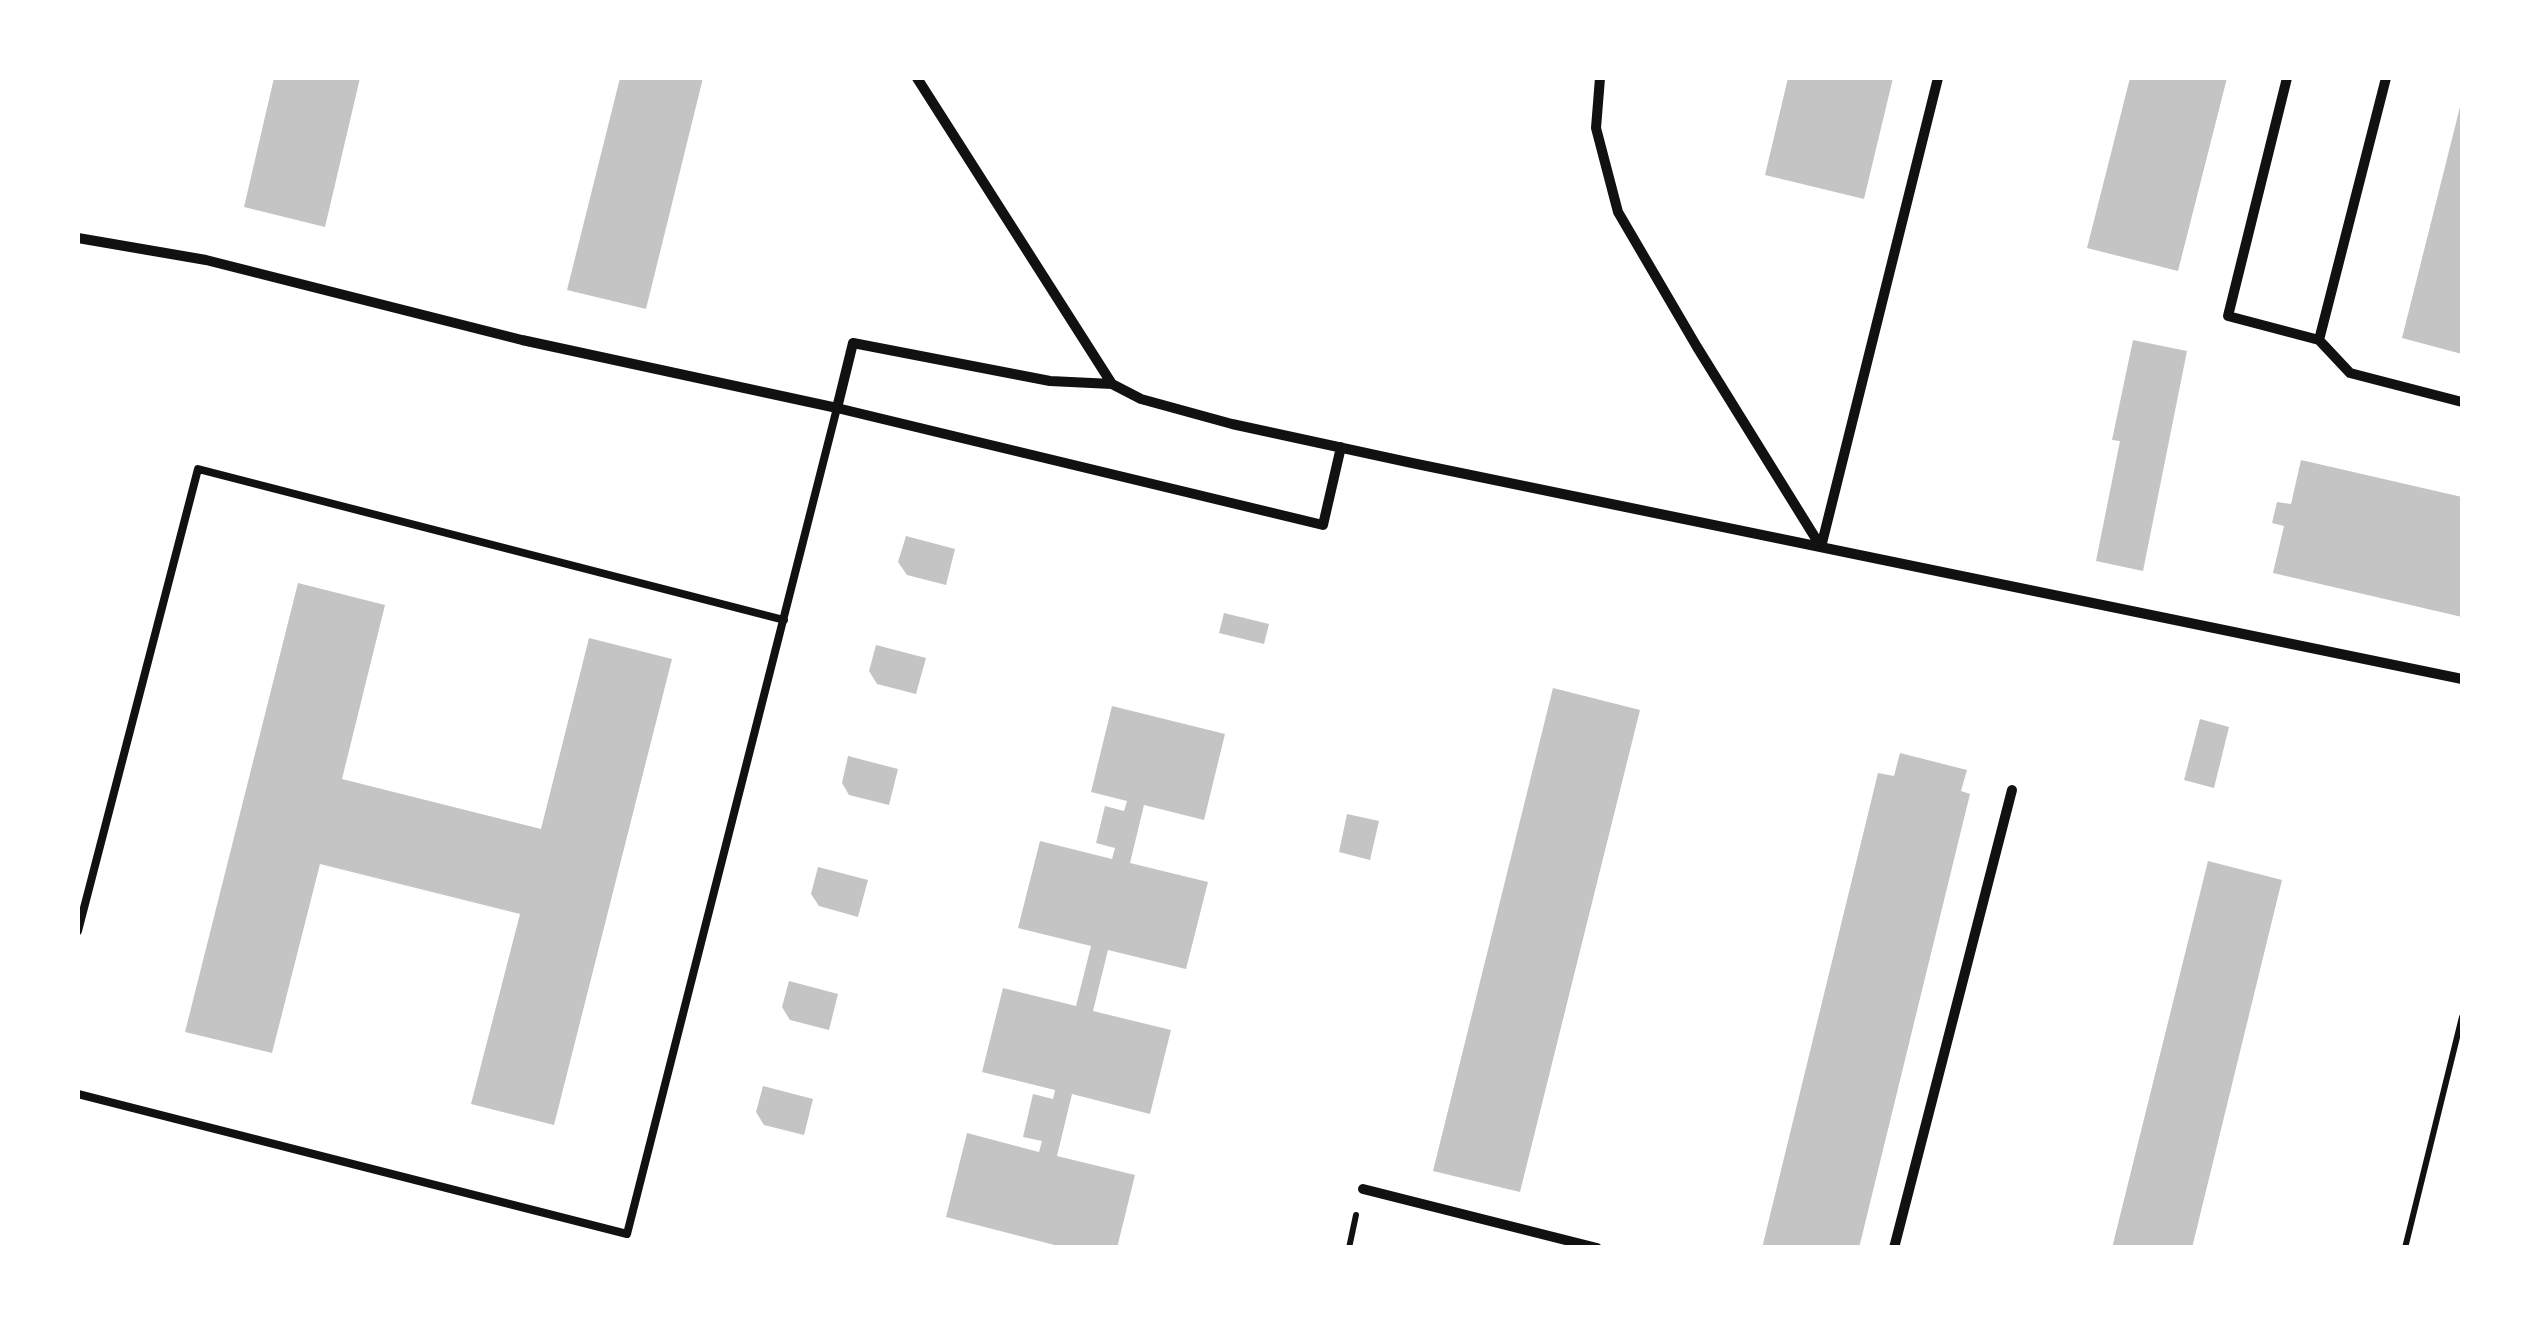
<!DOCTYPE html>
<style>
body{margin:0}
#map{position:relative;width:2540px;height:1325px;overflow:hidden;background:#fff;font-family:"Fira Sans",sans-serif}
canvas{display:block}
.frame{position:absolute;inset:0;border:80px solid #fff;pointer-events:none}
</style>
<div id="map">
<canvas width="2540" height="1325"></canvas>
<div class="frame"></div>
</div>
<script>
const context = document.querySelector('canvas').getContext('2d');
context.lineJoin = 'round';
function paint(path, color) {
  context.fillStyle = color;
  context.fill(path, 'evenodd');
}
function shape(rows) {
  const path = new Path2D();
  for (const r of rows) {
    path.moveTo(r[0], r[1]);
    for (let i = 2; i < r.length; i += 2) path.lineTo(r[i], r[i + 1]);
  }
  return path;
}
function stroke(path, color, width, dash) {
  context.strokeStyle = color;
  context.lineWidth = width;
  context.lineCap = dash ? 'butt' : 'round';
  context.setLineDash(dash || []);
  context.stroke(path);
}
paint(shape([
 [274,78,360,78,325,227,244,207],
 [620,78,703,78,646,309,567,290],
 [1788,78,1893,78,1864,199,1765,175],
 [2130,78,2227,78,2178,271,2087,248],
 [2461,103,2462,103,2462,354,2402,338],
 [2133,340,2187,351,2143,571,2096,561,2120,441,2112,440],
 [2301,460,2462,497,2462,617,2273,573,2284,526,2272,523,2277,502,2291,504],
 [906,536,955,549,946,585,907,575,898,562],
 [298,583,385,605,342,779,541,829,589,638,672,659,554,1125,471,1104,520,914,320,864,272,1053,185,1032],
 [1224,613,1269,624,1264,644,1219,633],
 [876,645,926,658,916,694,877,684,869,671],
 [1553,688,1640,710,1520,1192,1433,1171],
 [1112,706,1225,734,1204,820,1144,805,1130,863,1208,882,1186,969,1108,950,1093,1011,1171,1030,1150,1114,1072,1094,1057,1156,1135,1175,1117,1248,1066,1248,946,1217,967,1133,1039,1152,1042,1141,1023,1137,1033,1094,1053,1099,1055,1090,982,1072,1003,988,1076,1006,1091,946,1018,928,1040,841,1112,859,1115,848,1096,843,1105,806,1124,811,1127,801,1091,792],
 [2200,719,2229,727,2214,788,2184,780],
 [1900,753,1967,770,1961,791,1970,794,1859,1248,1762,1248,1878,773,1894,776],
 [848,756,898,769,889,805,849,795,842,783],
 [1347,814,1379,821,1370,860,1339,852],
 [2208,861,2282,880,2192,1248,2112,1248],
 [818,867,868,880,858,917,819,906,811,894],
 [789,981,838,994,829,1030,790,1020,782,1007],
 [763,1086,813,1099,804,1135,764,1125,756,1112]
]), '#c4c4c4');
stroke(shape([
 [1349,1248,1356,1215],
 [2405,1248,2462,1017]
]), '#111', 6);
stroke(shape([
 [78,931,198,469,784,620],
 [78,1094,627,1234,837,408]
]), '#111', 8);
stroke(shape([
 [917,78,1112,384,1141,399,1232,424,1412,463,2462,679],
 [1600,78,1596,128,1618,212,1697,347,1821,547],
 [2287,78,2228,316,2319,340],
 [2386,78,2319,340,2350,373,2462,402],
 [78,238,206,260,522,340,837,408,1323,525,1341,447],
 [837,408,853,343,1050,381,1112,384],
 [1821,547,1938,78],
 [1363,1189,1597,1248],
 [1894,1248,2012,790]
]), '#111', 10);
</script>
